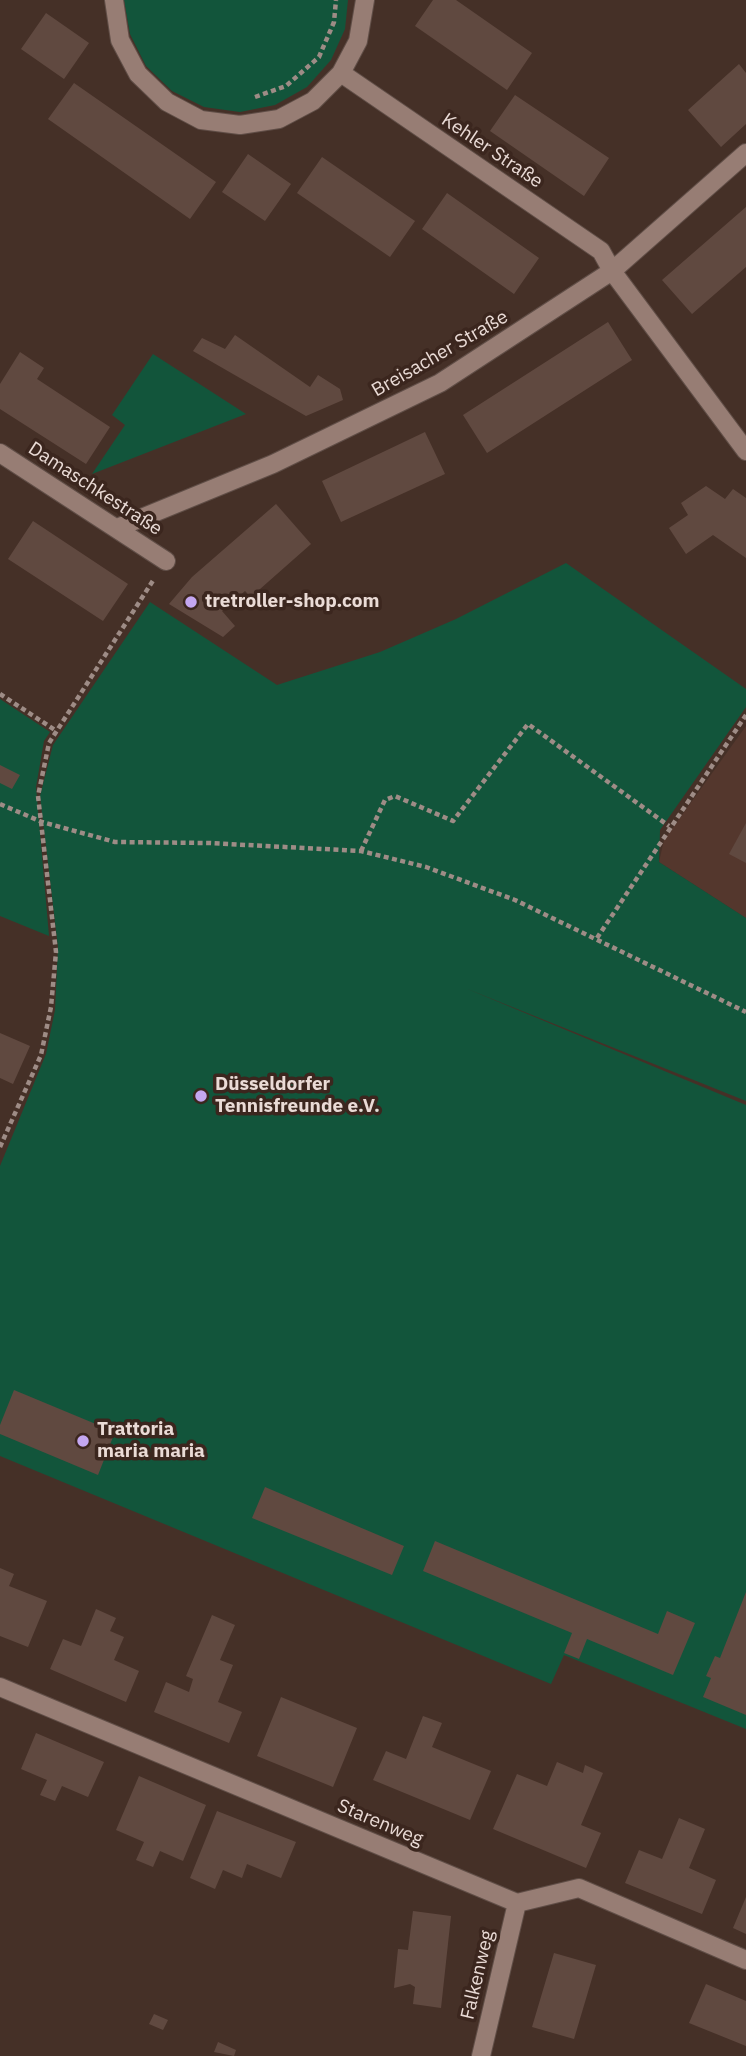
<!DOCTYPE html>
<meta charset="utf-8">
<style>
body{margin:0}
canvas{display:block;background:#453027}
</style>
<canvas width="746" height="2056"></canvas>
<script>
const context = document.querySelector('canvas').getContext('2d');
context.lineJoin = 'round';
function paint(path, color) {
  context.fillStyle = color;
  context.fill(path, 'evenodd');
}
function shape(rows) {
  const path = new Path2D();
  for (const r of rows) {
    path.moveTo(r[0], r[1]);
    for (let i = 2; i < r.length; i += 2) path.lineTo(r[i], r[i + 1]);
  }
  return path;
}
function stroke(path, color, width, dash) {
  context.strokeStyle = color;
  context.lineWidth = width;
  context.lineCap = dash ? 'butt' : 'round';
  context.setLineDash(dash || []);
  context.stroke(path);
}
function write(font, color, halo, rows, align = 'center') {
  context.font = font + ' "IBM Plex Sans",sans-serif';
  context.lineWidth = 7;
  context.setLineDash([]);
  context.textBaseline = 'middle';
  context.strokeStyle = halo;
  context.fillStyle = color;
  for (const [text, x, y, turn = 0] of rows) {
    context.save();
    context.translate(x, y);
    context.rotate((+turn || 0) * Math.PI / 180);
    context.textAlign = isNaN(turn) ? turn : align;
    if (halo) context.strokeText(text, 0, 0);
    context.fillText(text, 0, 0);
    context.restore();
  }
}
paint(shape([
 [746,726,746,918,659,862,664,840]
]), '#54372d');
paint(shape([
 [124,0,348,0,345,29,331,60,307,87,275,105,240,112,204,107,172,91,146,66,130,34],
 [153,354,246,414,92,474,125,425,112,415],
 [566,563,746,689,746,707,660,830,659,862,746,918,746,1101,465,988,746,1105,746,1729,564,1655,551,1684,0,1456,0,1166,46,1054,55,1010,58,947,40,796,53,745,150,602,277,685,380,652,456,619],
 [0,699,50,732,44,741,36,787,49,936,0,916]
]), '#12553b');
paint(shape([
 [433,0,456,0,532,53,507,90,415,26],
 [46,13,89,43,64,79,21,49],
 [739,64,746,73,746,124,721,147,688,110],
 [74,83,216,182,190,219,48,119],
 [515,95,609,158,584,196,490,131],
 [248,154,291,184,265,221,222,192],
 [322,157,415,221,390,257,297,193],
 [447,193,539,258,514,294,422,229],
 [746,207,746,267,692,314,662,280],
 [608,322,632,360,487,453,463,415],
 [235,335,310,387,318,375,340,389,343,400,306,416,193,351,202,338,225,349],
 [20,352,44,368,37,379,110,427,86,464,0,409,0,384],
 [425,432,445,474,341,522,322,481],
 [706,486,725,499,733,489,746,498,746,558,713,535,686,554,669,528,688,515,681,503],
 [276,504,311,544,251,597,245,591,222,611,235,626,223,637,169,604,192,577],
 [33,521,128,584,103,621,8,559],
 [0,765,20,775,12,789,0,783],
 [746,823,746,863,729,854],
 [0,1033,30,1046,13,1084,0,1078],
 [14,1390,115,1432,98,1475,0,1434,0,1425],
 [265,1487,404,1546,392,1575,252,1518],
 [435,1541,658,1634,667,1611,695,1623,673,1675,587,1639,579,1659,564,1653,572,1633,423,1571],
 [0,1568,14,1574,9,1586,47,1601,28,1647,0,1636],
 [746,1592,746,1715,703,1697,711,1678,706,1676,715,1656,720,1658],
 [96,1609,116,1618,110,1631,124,1637,114,1660,139,1671,126,1702,50,1669,63,1639,81,1646],
 [212,1615,235,1625,220,1660,233,1665,218,1702,242,1712,229,1743,154,1712,166,1682,189,1692,193,1679,186,1676],
 [281,1697,357,1728,333,1787,257,1756],
 [423,1716,442,1723,432,1747,491,1771,470,1820,373,1780,386,1751,406,1759],
 [36,1733,104,1762,88,1797,62,1786,55,1801,40,1795,47,1780,21,1769],
 [557,1762,583,1773,585,1765,603,1773,581,1825,601,1833,586,1868,493,1829,517,1774,547,1786],
 [139,1776,206,1805,183,1861,160,1851,153,1867,136,1860,144,1842,116,1830],
 [217,1811,296,1842,281,1878,247,1864,242,1878,223,1870,215,1889,190,1878],
 [679,1818,705,1829,689,1868,716,1880,702,1914,625,1883,639,1850,662,1859],
 [746,1897,746,1934,733,1928],
 [413,1911,451,1916,441,2008,413,2004,415,1987,410,1984,394,1988,398,1949,408,1950],
 [554,1953,596,1965,574,2039,532,2027],
 [706,1984,746,2001,746,2046,689,2023],
 [154,2014,168,2020,163,2030,149,2024],
 [218,2042,236,2050,234,2056,214,2052]
]), '#604940');
const minor = shape([
 [114,0,120,40,138,74,167,102,201,120,240,125,279,119,313,101,341,73,358,41,365,0],
 [341,73,601,251,612,271,746,451],
 [0,453,166,561],
 [117,528,273,464,440,383,612,271,746,153],
 [0,1687,517,1903,579,1888,746,1960],
 [481,2056,517,1903]
]);
stroke(minor, '#604e47', 20);
stroke(shape([
 [255,97,286,86,319,57,334,22,336,0],
 [0,694,55,730],
 [0,804,42,822,115,842,209,843,361,851,426,867,515,900,746,1012],
 [361,851,385,800,395,796,453,821,528,724,669,826],
 [597,938,746,715],
 [0,1147,41,1055,51,1007,56,952,38,796,49,743,154,579]
]), '#9e8c86', 4.5, [5, 3.5]);
stroke(minor, '#977d74', 18);
for (const [x, y, r, color] of [
 [191,602,7,"#c4a7f1"],
 [201,1096,7,"#c4a7f1"],
 [83,1441,7,"#c4a7f1"]
]) {
  const dot = new Path2D();
  dot.arc(x, y, r, 0, 2 * Math.PI);
  context.fillStyle = color;
  context.fill(dot);
  stroke(dot, '#3b261e', 2.5);
}
write('19px', '#eadbd6', '#3b261e', [
 ["Kehler Straße",492,151,34],
 ["Breisacher Straße",440,354,-30],
 ["Damaschkestraße",95,489,33],
 ["Starenweg",380,1823,23],
 ["Falkenweg",478,1975,-77]
]);
write('bold 19px', '#eadbd6', '#3b261e', [
 ["tretroller-shop.com",205,602],
 ["Düsseldorfer",215,1085],
 ["Tennisfreunde e.V.",215,1107],
 ["Trattoria",97,1430],
 ["maria maria",97,1452]
], 'left');
</script>
